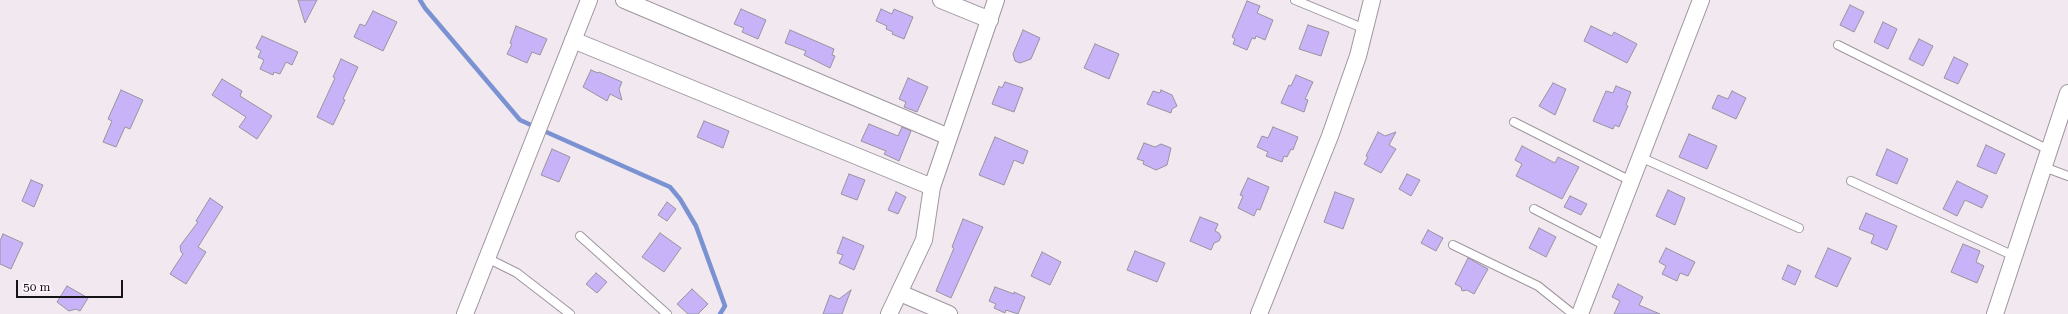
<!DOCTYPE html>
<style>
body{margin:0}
#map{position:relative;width:2068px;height:314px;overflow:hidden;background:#f1e8f0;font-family:"Roboto Serif",serif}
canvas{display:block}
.scale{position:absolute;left:16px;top:280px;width:107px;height:18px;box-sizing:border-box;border:2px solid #171417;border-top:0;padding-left:5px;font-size:12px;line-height:14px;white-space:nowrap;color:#171417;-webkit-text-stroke:3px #fef5fe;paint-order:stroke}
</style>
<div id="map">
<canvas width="2068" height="314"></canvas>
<div class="scale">50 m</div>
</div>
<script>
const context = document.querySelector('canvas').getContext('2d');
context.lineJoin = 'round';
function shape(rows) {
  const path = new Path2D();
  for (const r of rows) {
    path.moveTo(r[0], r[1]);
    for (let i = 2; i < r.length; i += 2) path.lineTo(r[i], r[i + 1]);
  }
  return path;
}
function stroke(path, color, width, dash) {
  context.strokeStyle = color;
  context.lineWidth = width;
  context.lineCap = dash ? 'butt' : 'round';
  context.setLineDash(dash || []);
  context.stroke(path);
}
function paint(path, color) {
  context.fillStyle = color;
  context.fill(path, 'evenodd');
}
stroke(shape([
 [420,0,425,8,520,120,531,125],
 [544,131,670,187,680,199,696,226,725,306,720,314]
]), '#7b92d2', 4.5);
const building = shape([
 [298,0,317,0,305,23,298,0],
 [1247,1,1260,6,1257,13,1273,20,1265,40,1256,36,1255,39,1252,38,1247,50,1233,44,1235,39,1232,37,1247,1],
 [1850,5,1864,12,1854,32,1840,25,1850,5],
 [741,9,766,20,758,39,742,32,744,28,734,24,741,9],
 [881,9,892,14,894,9,913,17,904,39,892,34,893,32,886,29,887,26,876,21,881,9],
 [373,11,397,22,383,51,354,37,360,24,365,26,373,11],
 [1883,22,1897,29,1888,49,1874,42,1883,22],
 [1308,25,1329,32,1321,56,1299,49,1308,25],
 [516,26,547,39,540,55,532,52,527,63,507,54,512,44,510,43,516,26],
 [1591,26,1612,36,1614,32,1637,44,1627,63,1584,41,1591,26],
 [790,30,834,49,832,55,835,56,830,68,804,55,806,51,785,43,790,30],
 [1023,30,1040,38,1031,59,1020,63,1015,61,1013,54,1023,30],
 [262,36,298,52,292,65,286,62,280,74,274,72,273,75,260,69,264,60,258,57,261,51,256,48,262,36],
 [1919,39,1933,46,1923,66,1909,59,1919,39],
 [1095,44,1119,54,1109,79,1084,68,1095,44],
 [1954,57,1968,64,1958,84,1944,78,1954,57],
 [341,59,358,67,343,99,345,100,333,125,317,117,335,78,333,77,341,59],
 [591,70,598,73,599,72,622,82,619,89,622,100,610,94,607,101,583,87,591,70],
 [1296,75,1313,82,1305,99,1308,100,1304,112,1281,103,1289,85,1291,86,1296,75],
 [908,78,928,87,917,112,904,107,906,102,899,99,908,78],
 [222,79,242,91,240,96,272,116,257,139,239,127,246,117,212,95,222,79],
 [1005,82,1023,88,1014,112,992,104,999,86,1002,88,1005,82],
 [1553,83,1566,89,1555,115,1539,106,1553,83],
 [1616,86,1631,92,1626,105,1628,106,1619,127,1615,125,1613,129,1593,121,1606,91,1613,93,1616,86],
 [121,90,143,100,130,129,125,127,116,147,103,142,112,121,108,119,121,90],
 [1161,90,1172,95,1177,106,1172,109,1171,113,1147,104,1153,91,1160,93,1161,90],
 [1732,91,1746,98,1736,119,1712,108,1718,95,1728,99,1732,91],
 [704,121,729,131,723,148,697,137,704,121],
 [869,124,898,136,902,127,911,131,899,161,884,154,886,151,861,141,869,124],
 [1273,127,1298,137,1293,150,1291,149,1287,157,1284,156,1282,162,1266,156,1268,152,1257,147,1262,136,1268,138,1273,127],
 [1378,132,1385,136,1396,132,1389,145,1396,149,1381,173,1364,164,1368,157,1366,156,1378,132],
 [1689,134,1717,146,1707,169,1679,157,1689,134],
 [995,137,1028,151,1023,164,1014,160,1004,185,979,175,995,137],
 [1144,143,1155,147,1161,144,1171,148,1167,165,1156,170,1143,164,1144,161,1137,159,1144,143],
 [1986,145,2005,154,1996,174,1977,166,1986,145],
 [1522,146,1555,163,1558,157,1579,167,1562,199,1516,176,1522,164,1515,160,1522,146],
 [552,149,570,157,559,182,541,175,552,149],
 [1887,149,1908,159,1897,184,1876,175,1887,149],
 [849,174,865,180,857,200,841,194,849,174],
 [1407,174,1420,180,1411,196,1399,189,1407,174],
 [1248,178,1269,187,1260,210,1257,209,1254,216,1238,208,1243,196,1240,195,1248,178],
 [31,180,43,185,34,207,22,201,31,180],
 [1957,181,1988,196,1982,208,1965,200,1957,216,1943,209,1957,181],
 [1668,190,1685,198,1675,225,1656,216,1668,190],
 [896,192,906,197,898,214,888,210,896,192],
 [1335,192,1354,199,1343,229,1324,222,1335,192],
 [1570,196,1587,204,1581,215,1564,207,1570,196],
 [210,198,223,207,198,247,206,252,186,284,170,274,183,254,181,252,180,246,198,222,196,221,210,198],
 [667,202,676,209,667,221,658,215,667,202],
 [1866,213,1897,226,1887,250,1871,243,1874,235,1859,229,1866,213],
 [1200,217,1218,224,1215,231,1219,233,1221,237,1219,241,1214,243,1211,250,1190,241,1200,217],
 [963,219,983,227,951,298,936,291,954,248,952,247,963,219],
 [1539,228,1556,237,1546,257,1529,248,1539,228],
 [1428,230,1443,238,1436,251,1421,243,1428,230],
 [660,233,681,248,664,272,642,257,660,233],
 [3,234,23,243,11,269,0,264,0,241,3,234],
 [843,237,864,246,854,270,839,263,843,255,837,253,843,237],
 [1963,244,1980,251,1976,262,1984,266,1977,283,1951,272,1963,244],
 [1666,248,1695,262,1688,276,1680,273,1677,281,1662,274,1666,266,1659,262,1666,248],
 [1828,248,1851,258,1837,287,1815,277,1828,248],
 [1135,251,1165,263,1157,282,1127,270,1135,251],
 [1042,252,1061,262,1050,285,1031,276,1042,252],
 [1468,258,1488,269,1474,294,1467,290,1462,291,1461,287,1455,284,1468,258],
 [1788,265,1801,271,1795,285,1782,279,1788,265],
 [596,273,607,282,597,293,586,284,596,273],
 [1618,284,1643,297,1639,305,1660,314,1614,314,1620,301,1612,297,1618,284],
 [67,286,88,298,80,311,76,309,69,311,57,302,67,286],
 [995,287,1014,294,1014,292,1025,297,1018,314,1006,310,1005,313,994,308,996,304,989,301,995,287],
 [692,289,708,304,698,314,688,314,677,304,692,289],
 [851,290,842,314,823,314,830,295,839,299,851,290]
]);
paint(building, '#c8b3f8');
stroke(building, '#97949e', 1);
const lane = shape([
 [1295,0,1365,29],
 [1838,45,2049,150],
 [1514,122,1631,181],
 [1640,157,1799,228],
 [2044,167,2068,176],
 [1851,181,2014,256],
 [1534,209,1606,246],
 [580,236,667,314],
 [1453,245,1538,286,1573,314],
 [487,258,517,273,570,314]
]);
const street = shape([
 [624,0,949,137],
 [941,0,990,20],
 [573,40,932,187],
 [900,293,949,314],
 [465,314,589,0],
 [889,314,924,240,932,187,996,0],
 [1259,314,1330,136,1358,56,1372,0],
 [1580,314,1701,0],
 [1995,314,2068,93]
]);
stroke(lane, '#9e969e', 10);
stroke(street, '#9e969e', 18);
stroke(lane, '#fff', 8);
stroke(street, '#fff', 16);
</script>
